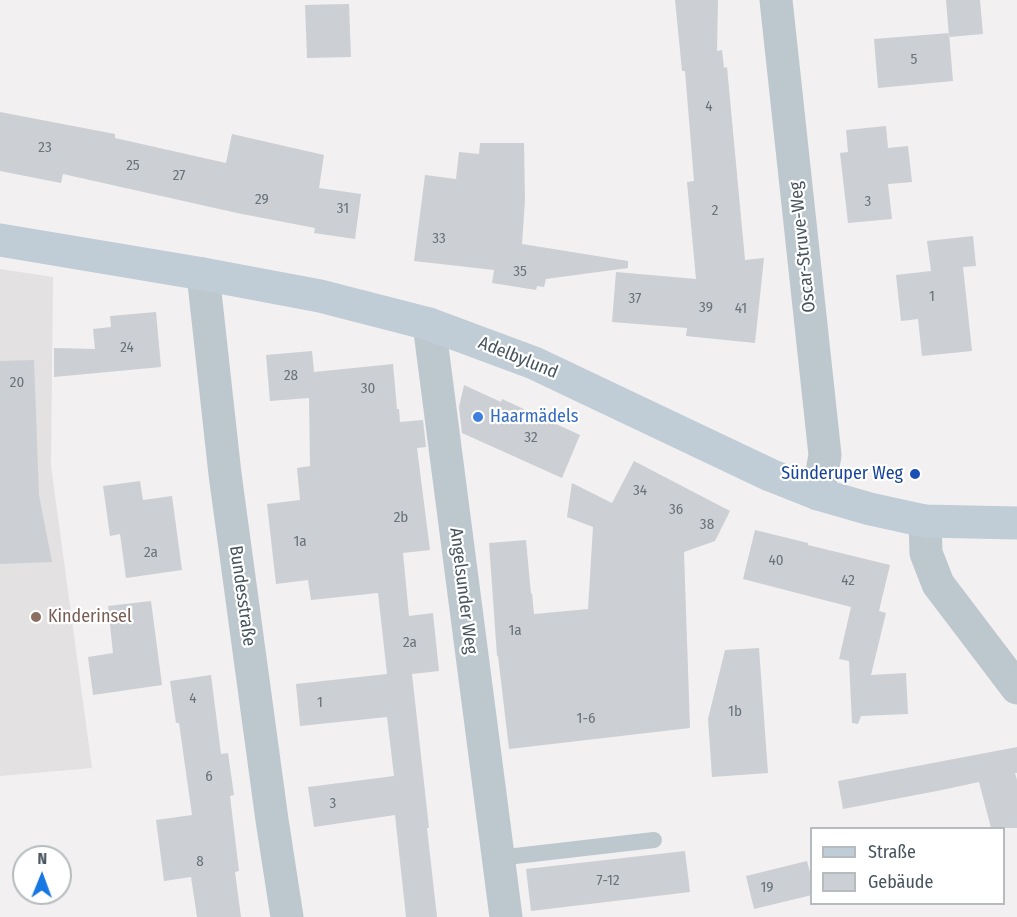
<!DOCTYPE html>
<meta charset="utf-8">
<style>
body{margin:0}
#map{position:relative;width:1017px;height:917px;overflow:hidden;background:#f2f0f0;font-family:"Fira Sans Condensed",sans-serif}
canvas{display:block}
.legend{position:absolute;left:810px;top:827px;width:195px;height:78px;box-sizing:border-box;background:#fff;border:2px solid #b5bbbe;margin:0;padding:8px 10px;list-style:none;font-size:18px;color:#47545d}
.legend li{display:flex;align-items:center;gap:12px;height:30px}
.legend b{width:30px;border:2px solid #b5bbbe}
.north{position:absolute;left:12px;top:845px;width:60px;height:60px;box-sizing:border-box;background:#fff;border:2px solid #b5bbbe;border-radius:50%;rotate:1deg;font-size:16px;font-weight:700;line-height:24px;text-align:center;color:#47545d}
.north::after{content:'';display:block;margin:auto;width:21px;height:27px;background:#1878e3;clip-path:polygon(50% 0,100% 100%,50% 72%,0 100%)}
</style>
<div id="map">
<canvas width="1017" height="917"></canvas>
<ul class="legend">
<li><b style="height:8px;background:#c0ccd6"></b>Straße</li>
<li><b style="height:16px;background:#cccfd4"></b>Gebäude</li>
</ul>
<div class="north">N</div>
</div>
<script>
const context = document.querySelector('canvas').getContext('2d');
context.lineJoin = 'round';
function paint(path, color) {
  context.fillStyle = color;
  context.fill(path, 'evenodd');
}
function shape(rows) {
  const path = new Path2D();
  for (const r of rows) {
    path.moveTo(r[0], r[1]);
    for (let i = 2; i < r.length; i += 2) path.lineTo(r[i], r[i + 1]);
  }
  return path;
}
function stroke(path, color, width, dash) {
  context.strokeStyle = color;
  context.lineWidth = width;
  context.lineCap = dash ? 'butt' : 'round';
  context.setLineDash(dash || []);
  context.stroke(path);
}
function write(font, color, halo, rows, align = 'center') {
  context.font = font + ' "Fira Sans Condensed",sans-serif';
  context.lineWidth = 4.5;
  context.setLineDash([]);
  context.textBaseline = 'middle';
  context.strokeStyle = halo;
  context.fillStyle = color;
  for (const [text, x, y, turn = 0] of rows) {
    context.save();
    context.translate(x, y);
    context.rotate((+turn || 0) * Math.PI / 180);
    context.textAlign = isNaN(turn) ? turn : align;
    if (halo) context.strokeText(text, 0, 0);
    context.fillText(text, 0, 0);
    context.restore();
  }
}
paint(shape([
 [0,269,53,277,51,466,92,768,0,776]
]), '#e3e1e2');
paint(shape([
 [675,0,718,0,717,51,722,50,724,68,727,67,745,260,764,258,755,343,686,336,687,328,612,322,616,272,696,279,687,182,694,181,685,71,682,71],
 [946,0,980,0,983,34,949,37],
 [349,4,351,57,307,58,305,5],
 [949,33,953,81,878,88,874,39],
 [0,112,115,134,115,138,226,163,232,134,324,155,319,188,361,194,355,239,314,233,315,228,237,213,63,174,61,183,0,171],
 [886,126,888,148,908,146,912,182,888,184,892,219,848,223,840,153,848,152,846,130],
 [480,143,524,143,525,200,522,244,628,261,628,268,546,279,544,287,537,286,536,290,492,283,494,270,414,261,425,175,456,179,459,152,479,154],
 [973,236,976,266,963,267,972,351,922,356,918,319,901,321,896,275,931,271,927,241],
 [156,312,161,367,54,377,54,348,95,349,93,329,111,327,110,316],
 [312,351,314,372,393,364,397,409,399,409,400,422,423,420,426,447,417,448,430,550,403,553,409,616,433,613,439,671,412,674,429,828,427,828,437,917,406,917,395,815,314,827,308,787,394,776,387,717,300,726,296,684,387,674,378,593,311,600,308,580,276,584,267,504,300,500,297,468,310,466,309,398,270,401,266,355],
 [34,360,39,495,52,562,0,564,0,361],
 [464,385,501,402,502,399,580,435,562,478,462,433,459,407],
 [634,461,730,511,715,541,684,552,690,728,509,749,498,656,497,656,489,543,526,540,531,594,532,593,534,614,588,609,593,527,567,517,572,483,612,503],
 [140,481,143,500,172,496,182,570,126,578,120,534,110,536,103,486],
 [755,530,808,543,808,545,890,565,879,611,886,613,871,675,906,673,908,714,861,716,858,724,852,723,849,661,839,659,851,607,743,579],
 [151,601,162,685,93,695,88,657,113,653,108,606],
 [759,648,768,773,712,777,708,719,725,650],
 [211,675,221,754,228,753,234,795,230,796,239,871,235,872,241,917,197,917,191,877,164,881,156,820,192,815,179,723,176,723,170,681],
 [1017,747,1017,773,1015,773,1017,780,1017,828,991,828,979,782,942,790,843,809,838,781],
 [685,851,690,892,531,911,526,869],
 [807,861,812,879,812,895,754,909,746,876]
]), '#cccfd4');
stroke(shape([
 [498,858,654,840]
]), '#bdc8ce', 16);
stroke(shape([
 [776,0,825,455,818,494],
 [203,274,225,474,272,820,287,917],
 [429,324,506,917],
 [925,521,926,553,938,584,1017,688]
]), '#bdc8ce', 33);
stroke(shape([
 [0,240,203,274,320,296,429,324,534,363,770,475,818,494,870,509,925,521,1017,523]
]), '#c0ccd6', 33);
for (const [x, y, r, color] of [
 [478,417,6,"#3f7fe0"],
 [915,474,6,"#1a4fb4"],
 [36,617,6,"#8d6e63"]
]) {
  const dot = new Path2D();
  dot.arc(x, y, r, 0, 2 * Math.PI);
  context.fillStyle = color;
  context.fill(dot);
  stroke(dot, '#fff', 2);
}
write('15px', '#68737b', null, [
 ["5",914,60],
 ["4",709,107],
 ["23",45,148],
 ["25",133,166],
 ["27",179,176],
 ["29",262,200],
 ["3",868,202],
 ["31",343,209],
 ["2",715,211],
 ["33",439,239],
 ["35",520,272],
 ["1",932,297],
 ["37",635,299],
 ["39",706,308],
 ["41",741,309],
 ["24",127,348],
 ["28",291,376],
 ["20",17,383],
 ["30",368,389],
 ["32",531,438],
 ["34",640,491],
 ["36",676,510],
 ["2b",401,518],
 ["38",707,525],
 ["1a",300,542],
 ["2a",151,553],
 ["40",776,561],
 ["42",848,581],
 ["1a",515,631],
 ["2a",410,643],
 ["4",193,699],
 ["1",320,703],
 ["1b",735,712],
 ["1-6",586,719],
 ["6",209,777],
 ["3",333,804],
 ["8",200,862],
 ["7-12",608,881],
 ["19",767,888]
]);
write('18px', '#47545d', '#fff', [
 ["Oscar-Struve-Weg",803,247,-96],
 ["Adelbylund",518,358,22],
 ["Angelsunder Weg",463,591,83],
 ["Bundesstraße",242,596,82]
]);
write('18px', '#366cbe', '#fff', [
 ["Haarmädels",490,417]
], 'left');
write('18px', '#164399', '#fff', [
 ["Sünderuper Weg",903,474]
], 'right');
write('18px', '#785e54', '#fff', [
 ["Kinderinsel",48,617]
], 'left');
</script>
